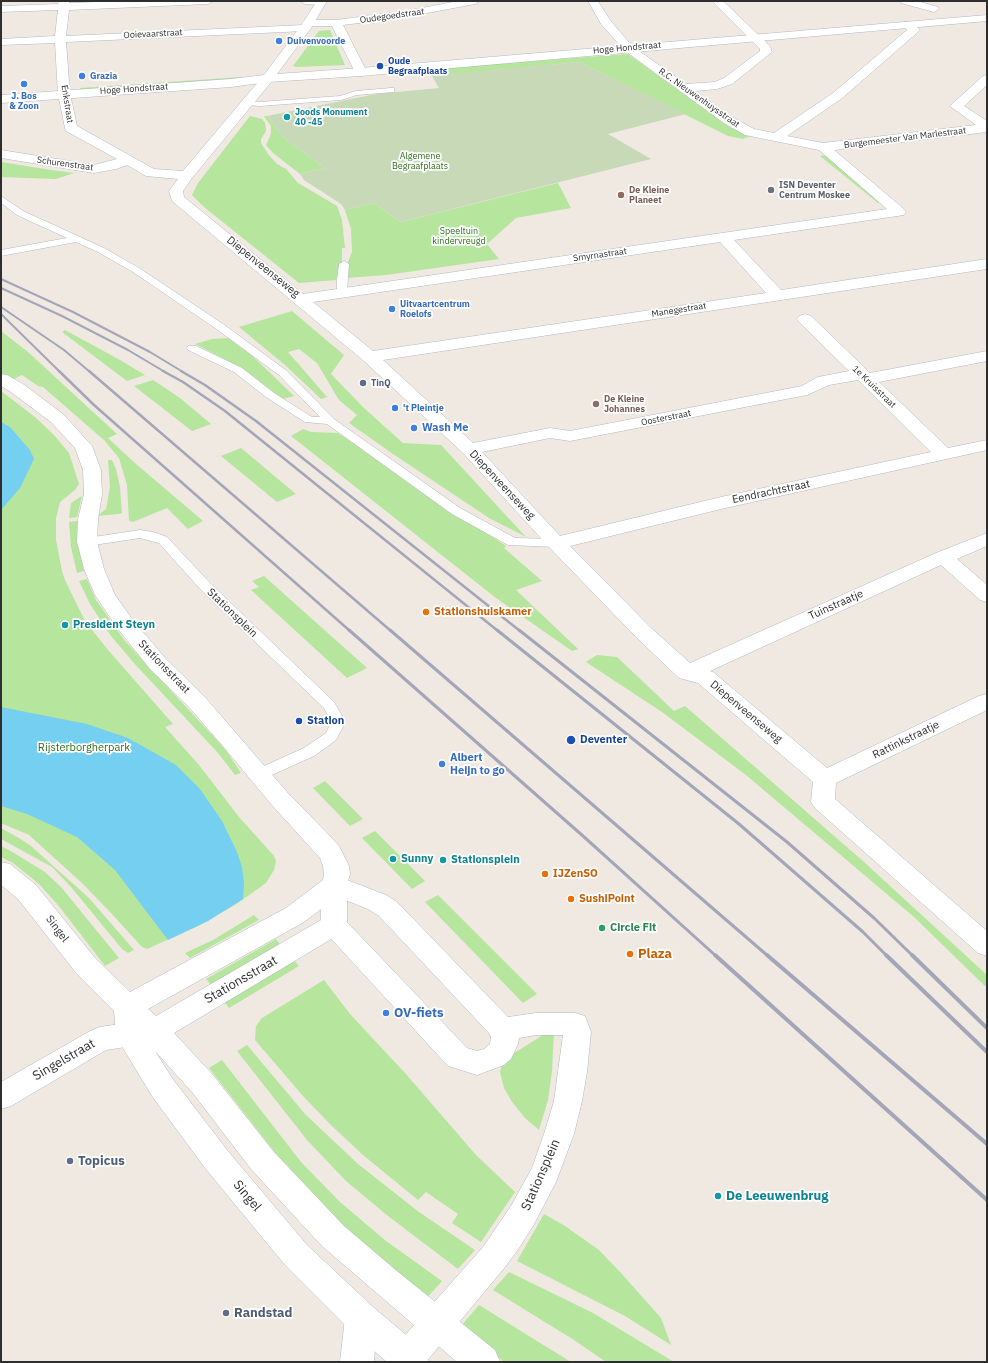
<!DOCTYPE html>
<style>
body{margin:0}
#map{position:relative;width:988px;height:1363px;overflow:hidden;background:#efe9e1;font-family:"IBM Plex Sans",sans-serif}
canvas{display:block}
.frame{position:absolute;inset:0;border:2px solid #2e2e2e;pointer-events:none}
</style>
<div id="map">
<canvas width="988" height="1363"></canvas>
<div class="frame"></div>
</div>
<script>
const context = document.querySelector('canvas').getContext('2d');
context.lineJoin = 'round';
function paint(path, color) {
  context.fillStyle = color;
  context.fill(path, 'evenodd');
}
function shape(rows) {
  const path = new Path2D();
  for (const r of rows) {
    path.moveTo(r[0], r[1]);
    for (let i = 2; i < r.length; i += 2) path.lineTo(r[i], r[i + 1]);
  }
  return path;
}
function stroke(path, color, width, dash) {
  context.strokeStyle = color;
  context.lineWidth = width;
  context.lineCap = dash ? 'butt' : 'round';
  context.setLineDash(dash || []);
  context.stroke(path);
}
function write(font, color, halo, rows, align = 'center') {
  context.font = font + ' "IBM Plex Sans",sans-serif';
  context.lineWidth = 3.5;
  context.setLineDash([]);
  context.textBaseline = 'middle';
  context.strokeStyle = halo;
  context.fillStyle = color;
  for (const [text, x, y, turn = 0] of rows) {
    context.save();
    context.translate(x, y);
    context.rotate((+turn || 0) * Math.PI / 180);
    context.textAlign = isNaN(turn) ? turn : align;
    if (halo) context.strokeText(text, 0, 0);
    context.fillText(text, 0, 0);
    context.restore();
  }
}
paint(shape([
 [330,30,345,65,297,67,293,66,319,31],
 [628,54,730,127,750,136,743,139,728,136,580,62,432,76,428,69],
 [241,77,242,81,80,91,80,88],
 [250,116,262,119,265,123,266,131,261,139,261,143,268,154,277,164,286,169,298,183,337,206,342,220,345,248,342,248,342,272,338,275,336,280,299,283,204,207,192,195,198,183],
 [264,116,267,116,283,137,325,168,300,174,273,153,266,145,271,134,271,126],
 [826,155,884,203,878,203,820,156],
 [1,162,51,170,74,173,56,179,1,177],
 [558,183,571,208,516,218,487,244,499,259,386,275,346,278,348,262,352,252,351,229,345,210,374,203,401,222],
 [292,311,344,355,331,374,364,408,403,443,441,445,526,537,489,518,393,454,349,423,357,415,339,400,317,363,299,349,288,352,327,397,321,399,285,365,239,327],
 [65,330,120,360,145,375,127,381,62,332],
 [1,331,28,352,117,434,108,438,136,464,203,521,188,529,167,508,133,522,129,521,127,485,119,458,104,440,43,387,38,386,22,375,1,385],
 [229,338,239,343,294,396,283,399,240,367,195,344,212,339],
 [153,380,180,398,211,424,192,431,134,386],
 [1,391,35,417,54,435,69,453,79,484,75,490,60,502,56,518,56,540,62,571,65,580,85,621,108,650,173,724,165,727,199,765,239,817,274,856,276,861,274,870,266,883,235,905,198,926,147,949,142,947,111,913,82,883,29,835,1,823],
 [303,429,311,432,338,433,506,546,504,548,542,581,516,590,578,649,572,651,496,598,291,436],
 [241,448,296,494,277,502,221,456],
 [108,460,112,460,116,469,120,487,122,513,119,514,97,516,106,509,110,487],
 [82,496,77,517,69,518,71,503],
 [77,521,79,546,84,571,77,573,71,547,69,522],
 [264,576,367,668,347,678,251,590,259,587,252,581],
 [87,579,96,600,125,641,225,749,241,773,235,775,218,753,133,662,111,636,90,604,79,581],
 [597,655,617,657,674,711,685,706,864,862,987,975,987,988,914,917,746,775,662,712,586,662],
 [325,781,363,819,350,826,313,788],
 [1,828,19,838,31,846,89,898,134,950,128,953,122,949,71,887,52,867,1,839],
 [375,831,425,881,412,889,362,838],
 [1,846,9,850,45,872,61,887,119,958,105,966,58,905,39,884,13,863,1,857],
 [438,895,537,994,523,1003,425,902],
 [254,915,259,920,190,958,185,953,213,940],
 [276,939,282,947,211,985,206,979],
 [292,958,299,966,229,1008,223,1000],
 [324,980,350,1014,405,1073,476,1155,515,1192,481,1242,452,1223,458,1214,426,1192,418,1200,363,1155,331,1125,303,1096,255,1040,256,1026,262,1018],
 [554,1032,552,1071,548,1100,539,1130,525,1118,512,1102,504,1088,500,1072,502,1065,511,1055,543,1035],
 [247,1045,305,1114,358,1164,419,1212,475,1250,458,1269,388,1216,346,1181,307,1140,237,1051],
 [222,1060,301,1162,340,1202,386,1241,442,1281,425,1300,309,1196,209,1068],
 [544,1214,565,1226,599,1250,621,1273,661,1318,671,1345,625,1316,517,1261],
 [509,1272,593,1313,674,1362,606,1362,574,1340,493,1290],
 [479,1305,537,1341,571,1362,504,1362,460,1327]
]), '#b6e59e');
paint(shape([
 [580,62,686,114,608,134,651,159,401,222,374,203,345,210,341,204,304,180,300,174,325,168,283,137,267,116,376,94,439,88,432,76,436,75]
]), '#c8d9b8');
paint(shape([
 [1,422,10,427,30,450,34,459,20,488,1,510],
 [1,707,87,724,128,738,176,765,200,789,222,821,237,852,242,867,244,883,243,899,208,921,168,940,115,870,77,837,27,814,1,806]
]), '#75cff0');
const lane = shape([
 [391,88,394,88,394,92,357,95,341,100,260,106,247,105,243,103,247,101,260,102,340,96,356,91,391,88],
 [1,196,23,211,104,248,139,268,223,324,287,371,334,419,460,508,515,538,556,539,560,540,562,543,560,546,556,547,508,545,452,514,327,424,305,422,266,397,234,372,188,350,187,348,188,346,196,346,242,368,274,393,312,417,320,417,279,375,215,328,133,272,98,252,76,242,1,256,1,250,67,238,17,215,1,203,1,196],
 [344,261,349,264,347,292,342,295,337,292,337,280,339,264,344,261],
 [140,530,153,532,167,537,210,583,334,702,344,719,344,725,336,740,314,756,265,778,260,779,255,778,253,774,255,770,304,748,326,733,330,725,330,719,324,708,200,589,159,543,140,538,87,546,83,545,81,542,83,539,87,538,140,530]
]);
const street = shape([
 [59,1,69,1,69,3,124,1,213,1,208,4,69,10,66,36,304,25,302,23,304,21,308,20,336,20,406,11,458,1,480,1,475,4,406,17,343,25,367,72,365,75,361,76,357,75,355,72,332,26,309,26,311,28,309,30,305,31,66,42,70,94,77,126,154,169,183,171,264,75,272,75,274,78,272,81,192,178,183,191,184,197,303,294,887,209,819,150,745,135,724,123,624,50,601,24,588,1,598,1,610,20,632,46,686,84,715,82,724,78,760,51,760,49,712,1,723,1,770,46,772,52,732,84,717,89,695,91,732,117,754,129,774,133,833,93,907,30,902,24,904,22,912,22,920,30,918,32,841,99,787,136,823,143,976,125,950,106,983,76,987,75,987,85,964,106,987,121,987,132,834,150,904,209,906,212,904,215,734,240,781,290,987,259,987,269,383,360,473,443,550,428,570,431,802,386,818,377,849,371,799,322,797,319,799,316,805,314,811,316,870,373,987,351,987,361,879,382,948,448,987,440,987,450,721,509,570,546,650,627,690,663,936,553,987,533,987,546,957,559,987,585,987,602,980,600,941,565,710,671,713,672,827,768,979,696,987,694,987,710,836,783,835,799,987,931,987,956,978,953,815,808,811,802,813,782,698,683,679,678,636,637,549,547,463,453,364,361,172,201,169,191,178,179,146,176,127,165,116,169,94,173,1,158,1,150,94,165,117,159,66,131,65,128,58,94,55,43,1,45,1,39,55,36,58,10,1,12,1,6,58,4,59,1],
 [720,242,766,293,373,351,313,302,720,242],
 [858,380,931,452,721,497,560,536,482,452,550,438,570,441,807,395,829,385,858,380],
 [300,1,327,1,327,2,322,5,305,4,300,1],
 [900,1,917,1,938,7,939,9,934,12,901,3,900,1],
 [334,875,386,895,397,902,508,1017,536,1013,575,1013,585,1016,591,1032,587,1072,582,1101,574,1134,556,1182,533,1226,519,1248,505,1267,426,1362,387,1362,392,1350,483,1247,511,1206,532,1168,544,1134,554,1101,563,1035,536,1035,519,1038,518,1044,511,1059,504,1065,477,1075,448,1066,325,932,321,925,325,918,334,915,343,918,467,1048,477,1051,484,1049,490,1044,491,1037,488,1032,379,916,368,909,325,892,321,885,325,878,334,875],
 [146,1020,156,1024,160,1032,156,1040,146,1044,106,1050,11,1106,1,1109,1,1082,90,1031,100,1027,146,1020],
 [361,1302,373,1307,377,1318,374,1362,340,1362,345,1318,349,1307,361,1302]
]);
const secondary = shape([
 [317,1,327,1,311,28,277,74,361,68,987,15,987,21,361,76,268,82,231,87,1,103,1,95,231,79,264,75,300,27,317,1],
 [1,374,7,375,23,384,63,414,92,446,101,470,102,494,98,519,97,542,104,569,115,595,132,619,166,659,203,695,287,792,327,833,339,846,349,866,350,874,347,885,347,925,343,932,174,1033,212,1074,273,1151,344,1226,398,1272,495,1350,500,1362,457,1362,322,1246,251,1169,192,1092,155,1051,172,1078,227,1150,307,1245,373,1307,424,1350,429,1362,387,1362,349,1329,285,1265,205,1168,152,1096,120,1043,116,1035,114,1011,77,974,18,899,1,885,1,862,10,864,36,885,95,958,130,992,286,908,323,880,324,874,323,866,320,858,271,804,222,745,187,705,150,669,118,629,95,595,84,569,77,542,78,519,84,494,83,470,75,448,51,422,11,392,1,386,1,374],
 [321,909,321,920,156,1016,148,1009,304,922,321,909]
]);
stroke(lane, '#b4b7c1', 1);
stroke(street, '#b4b7c1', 1);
stroke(secondary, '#b4b7c1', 1);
paint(lane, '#fff');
paint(street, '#fff');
paint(secondary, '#fff');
stroke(shape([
 [1,279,73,312,150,352,183,372],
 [1,288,62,316,128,350,165,372],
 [1,307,64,350,90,372],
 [1,314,60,372]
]), '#a3a6b8', 2);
stroke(shape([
 [59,371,94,405,350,631],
 [89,371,391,631],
 [163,371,183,382,225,411,498,631],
 [181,371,205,385,256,421,520,631]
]), '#a3a6b8', 2.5);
stroke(shape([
 [349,630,583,836,716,956],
 [390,630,768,956],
 [497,630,739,824,863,932,887,956],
 [519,630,787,842,874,918,913,956]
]), '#a3a6b8', 3);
stroke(shape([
 [715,955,987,1200],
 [767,955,987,1144],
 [886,955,987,1052],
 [912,955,987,1028]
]), '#a3a6b8', 4);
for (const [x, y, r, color] of [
 [279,41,4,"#3f7fe0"],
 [380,66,4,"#1a4fb4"],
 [82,76,4,"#3f7fe0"],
 [24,84,4,"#3f7fe0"],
 [287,117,4,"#0f9aa8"],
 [771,190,4,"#6b7280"],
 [621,195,4,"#8d6e63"],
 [392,309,4,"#3f7fe0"],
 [363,383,4,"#5c6f8a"],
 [596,404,4,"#8d6e63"],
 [395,408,4,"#3f7fe0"],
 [414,428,4,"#3f7fe0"],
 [426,612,4,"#e8710a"],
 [65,625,4,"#0f9aa8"],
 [299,721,4,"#1a4fb4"],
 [571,740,5,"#1a4fb4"],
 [442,764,4,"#3f7fe0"],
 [393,859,4,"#0f9aa8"],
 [443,860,4,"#0f9aa8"],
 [545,874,4,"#e8710a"],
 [571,899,4,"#e8710a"],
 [602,928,4,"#2e9e5b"],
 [630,954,4,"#e8710a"],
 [386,1013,4,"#3f7fe0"],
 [70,1161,4,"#5c6f8a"],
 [718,1196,4,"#0f9aa8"],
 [226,1313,4,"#5c6f8a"]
]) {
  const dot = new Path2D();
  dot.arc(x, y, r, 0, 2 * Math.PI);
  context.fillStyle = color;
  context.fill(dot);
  stroke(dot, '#fff', 1.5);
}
write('9px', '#2e2e2e', '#fff', [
 ["Oudegoedstraat",392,16,-8],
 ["Ooievaarstraat",153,34,-3],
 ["Hoge Hondstraat",627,48,-5],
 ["Hoge Hondstraat",134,89,-4],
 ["R.C. Nieuwenhuysstraat",699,98,35],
 ["Enkstraat",67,104,81],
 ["Burgemeester Van Marlestraat",905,138,-7],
 ["Schurenstraat",65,164,8],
 ["Smyrnastraat",600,255,-8],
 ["Manegestraat",679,310,-9],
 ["1e Kruisstraat",874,387,44],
 ["Oosterstraat",666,418,-11]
]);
write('bold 9px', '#366cbe', '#fff', [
 ["Duivenvoorde",287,41],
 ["Grazia",90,76],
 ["J. Bos",24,96,"center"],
 ["& Zoon",24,106,"center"],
 ["Uitvaartcentrum",400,304],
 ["Roelofs",400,314],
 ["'t Pleintje",403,408]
], 'left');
write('bold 9px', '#164399', '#fff', [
 ["Oude",388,61],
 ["Begraafplaats",388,71]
], 'left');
write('bold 9px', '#0d838f', '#fff', [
 ["Joods Monument",295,112],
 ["40 -45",295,122]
], 'left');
write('9px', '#2c6e1b', '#fff', [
 ["Algemene",420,156],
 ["Begraafplaats",420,166],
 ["Speeltuin",459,231],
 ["kindervreugd",459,241]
]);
write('bold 9px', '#5b616d', '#fff', [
 ["ISN Deventer",779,185],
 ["Centrum Moskee",779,195]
], 'left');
write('bold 9px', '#785e54', '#fff', [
 ["De Kleine",629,190],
 ["Planeet",629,200],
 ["De Kleine",604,399],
 ["Johannes",604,409]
], 'left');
write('bold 9px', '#4e5e75', '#fff', [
 ["TinQ",371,383]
], 'left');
write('11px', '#2e2e2e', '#fff', [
 ["Diepenveenseweg",263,267,39],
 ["Diepenveenseweg",502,485,47],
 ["Eendrachtstraat",771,492,-12],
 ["Tuinstraatje",836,605,-24],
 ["Stationsplein",232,613,44],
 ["Stationsstraat",164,667,46],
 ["Diepenveenseweg",746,712,40],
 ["Rattinkstraatje",906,740,-26],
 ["Singel",57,929,53]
]);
write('bold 11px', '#366cbe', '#fff', [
 ["Wash Me",422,428],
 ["Albert",450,758],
 ["Heijn to go",450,771]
], 'left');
write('bold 11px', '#c56008', '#fff', [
 ["Stationshuiskamer",434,612],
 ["IJZenSO",553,874],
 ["SushiPoint",579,899]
], 'left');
write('bold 11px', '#0d838f', '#fff', [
 ["President Steyn",73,625],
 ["Sunny",401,859],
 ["Stationsplein",451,860]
], 'left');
write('bold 11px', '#164399', '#fff', [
 ["Station",307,721],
 ["Deventer",580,740]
], 'left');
write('11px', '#2c6e1b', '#fff', [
 ["Rijsterborgherpark",84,748]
]);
write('bold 11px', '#27864d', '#fff', [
 ["Circle Fit",610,928]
], 'left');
write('bold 13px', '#c56008', '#fff', [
 ["Plaza",638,954]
], 'left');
write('13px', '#2e2e2e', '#fff', [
 ["Stationsstraat",241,980,-30],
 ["Singelstraat",64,1060,-30],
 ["Stationsplein",541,1175,-66],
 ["Singel",247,1196,50]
]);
write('bold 13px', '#366cbe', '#fff', [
 ["OV-fiets",394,1013]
], 'left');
write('bold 13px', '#4e5e75', '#fff', [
 ["Topicus",78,1161],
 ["Randstad",234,1313]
], 'left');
write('bold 13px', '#0d838f', '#fff', [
 ["De Leeuwenbrug",726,1196]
], 'left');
</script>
